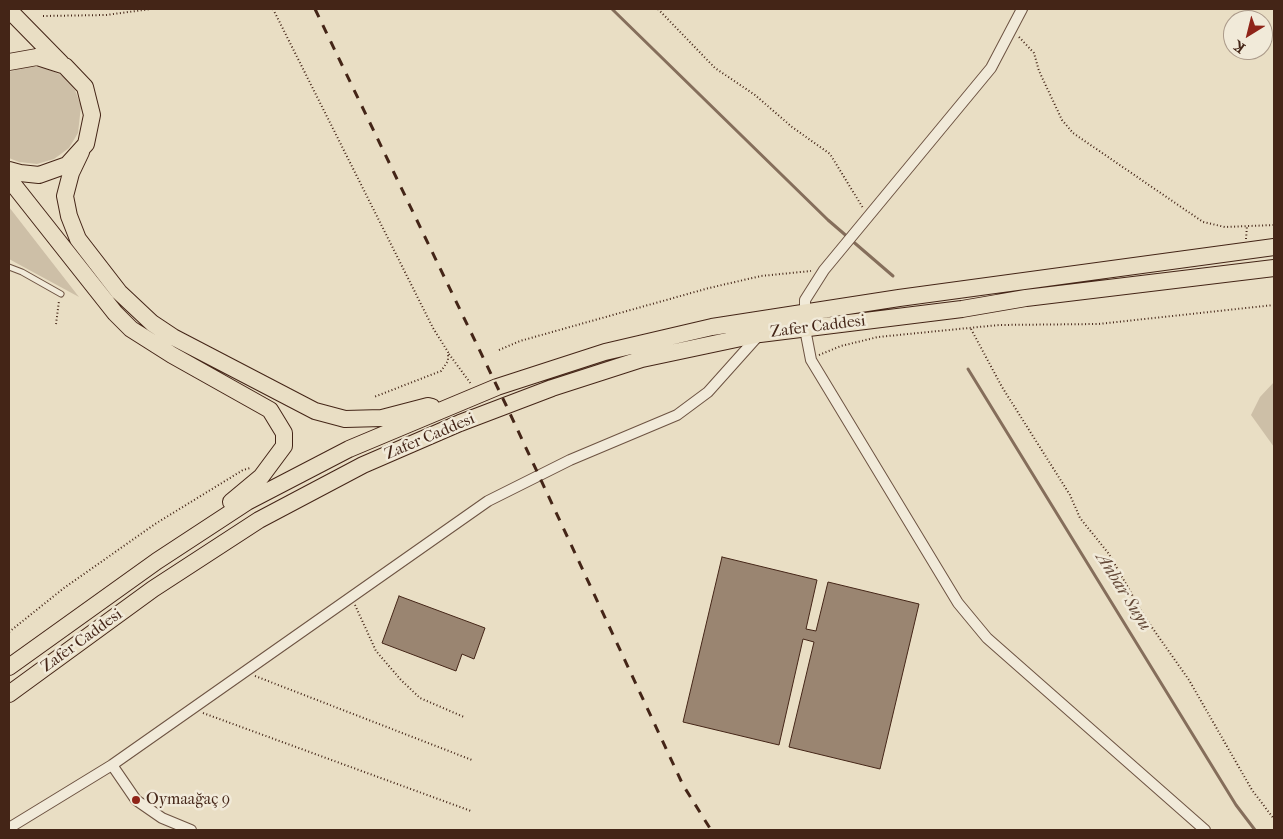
<!DOCTYPE html>
<meta charset="utf-8">
<style>
body{margin:0}
#map{position:relative;width:1283px;height:839px;overflow:hidden;background:#e9dec4;font-family:"IM FELL French Canon",serif}
canvas{display:block}
.frame{position:absolute;inset:0;border:10px solid #442517;pointer-events:none}
.north{position:absolute;left:1223px;top:10px;width:50px;height:50px;box-sizing:border-box;background:#f1ead9;border:1px solid #ac9b8b;border-radius:50%;rotate:216deg;font-size:14px;font-weight:700;line-height:20px;text-align:center;color:#442517}
.north::after{content:'';display:block;margin:auto;width:18px;height:22px;background:#8f2418;clip-path:polygon(50% 0,100% 100%,50% 72%,0 100%)}
</style>
<div id="map">
<canvas width="1283" height="839"></canvas>
<div class="frame"></div>
<div class="north">K</div>
</div>
<script>
const context = document.querySelector('canvas').getContext('2d');
context.lineJoin = 'round';
function paint(path, color) {
  context.fillStyle = color;
  context.fill(path, 'evenodd');
}
function shape(rows) {
  const path = new Path2D();
  for (const r of rows) {
    path.moveTo(r[0], r[1]);
    for (let i = 2; i < r.length; i += 2) path.lineTo(r[i], r[i + 1]);
  }
  return path;
}
function stroke(path, color, width, dash) {
  context.strokeStyle = color;
  context.lineWidth = width;
  context.lineCap = dash ? 'butt' : 'round';
  context.setLineDash(dash || []);
  context.stroke(path);
}
function write(font, color, halo, rows, align = 'center') {
  context.font = font + ' "IM FELL French Canon",serif';
  context.lineWidth = 5;
  context.setLineDash([]);
  context.textBaseline = 'middle';
  context.strokeStyle = halo;
  context.fillStyle = color;
  for (const [text, x, y, turn = 0] of rows) {
    context.save();
    context.translate(x, y);
    context.rotate((+turn || 0) * Math.PI / 180);
    context.textAlign = isNaN(turn) ? turn : align;
    if (halo) context.strokeText(text, 0, 0);
    context.fillText(text, 0, 0);
    context.restore();
  }
}
paint(shape([
 [28,66,46,68,63,76,75,90,81,106,78,133,69,148,54,159,37,164,19,162,9,158,9,72],
 [9,207,79,297,9,259],
 [1274,382,1274,447,1251,415,1260,397]
]), '#cdbfa7');
stroke(shape([
 [612,9,828,220,893,276],
 [968,369,1236,805,1255,830]
]), '#856e5b', 3);
const building = shape([
 [722,557,817,580,806,629,816,631,828,582,919,604,880,769,789,747,814,642,803,639,779,745,683,722,722,557],
 [399,596,485,628,474,659,462,654,456,671,382,643,399,596]
]);
paint(building, '#9a8571');
stroke(building, '#442517', 1);
const service = shape([
 [9,267,22,272,61,294]
]);
const minor = shape([
 [1022,9,991,68,824,270,805,300,805,329,811,360,958,603,987,638,1205,830],
 [112,765,136,800,162,818,191,830],
 [9,828,112,765,488,501,570,460,677,415,708,392,759,335]
]);
const primary = shape([
 [9,10,61,63],
 [9,62,37,57,65,66,85,87,92,115,86,144,67,165,39,175,20,173,9,170]
]);
const trunk = shape([
 [81,152,71,173,65,196,69,216,78,239,119,292,152,323,173,337,315,411,345,419,382,418,428,406,432,407],
 [9,179,115,313,131,329,172,355,270,410,284,433,284,446,261,477,231,502],
 [9,667,157,561,247,502,349,449,497,387,605,352,712,327,899,298,1274,247],
 [9,694,153,589,259,520,363,465,460,423,552,388,642,359,760,334,962,309,1026,298,1274,268]
]);
stroke(service, '#6d5342', 7);
stroke(minor, '#6d5342', 12);
stroke(primary, '#442517', 18);
stroke(trunk, '#442517', 18);
stroke(shape([
 [273,9,433,328,448,352,448,361,441,371,374,397],
 [658,9,715,68,755,95,792,127,830,154,863,208],
 [43,16,106,15,151,9],
 [1019,37,1034,53,1039,71,1062,120,1073,133,1203,222,1225,227,1274,225],
 [1246,239,1247,226],
 [56,324,59,301],
 [971,329,1002,387,1070,495,1080,518,1109,554,1144,616,1189,680,1252,790,1274,819],
 [499,350,520,341,709,288,761,276,811,271],
 [449,354,471,384],
 [819,355,841,346,878,337,999,325,1098,324,1274,305],
 [355,605,376,651,401,680,420,698,464,717],
 [9,632,64,588,155,524,243,470,250,468],
 [255,676,472,760],
 [203,713,471,811]
]), '#442517', 2, [1, 2.5]);
stroke(service, '#f1ead9', 5);
stroke(minor, '#f1ead9', 10);
stroke(primary, '#e9dec4', 16);
stroke(trunk, '#e9dec4', 16);
stroke(shape([
 [315,9,506,405,683,785,711,830]
]), '#442517', 3, [9, 9]);
for (const [x, y, r, color] of [
 [136,800,5,"#8f2418"]
]) {
  const dot = new Path2D();
  dot.arc(x, y, r, 0, 2 * Math.PI);
  context.fillStyle = color;
  context.fill(dot);
  stroke(dot, '#f1ead9', 2);
}
write('16px', '#442517', '#f1ead9', [
 ["Zafer Caddesi",818,327,-7],
 ["Zafer Caddesi",430,437,-23],
 ["Zafer Caddesi",82,641,-36]
]);
write('16px', '#442517', '#f1ead9', [
 ["Oymaağaç 9",146,800]
], 'left');
write('italic 18px', '#654a39', '#f1ead9', [
 ["Anbar Suyu",1123,592,58]
]);
</script>
